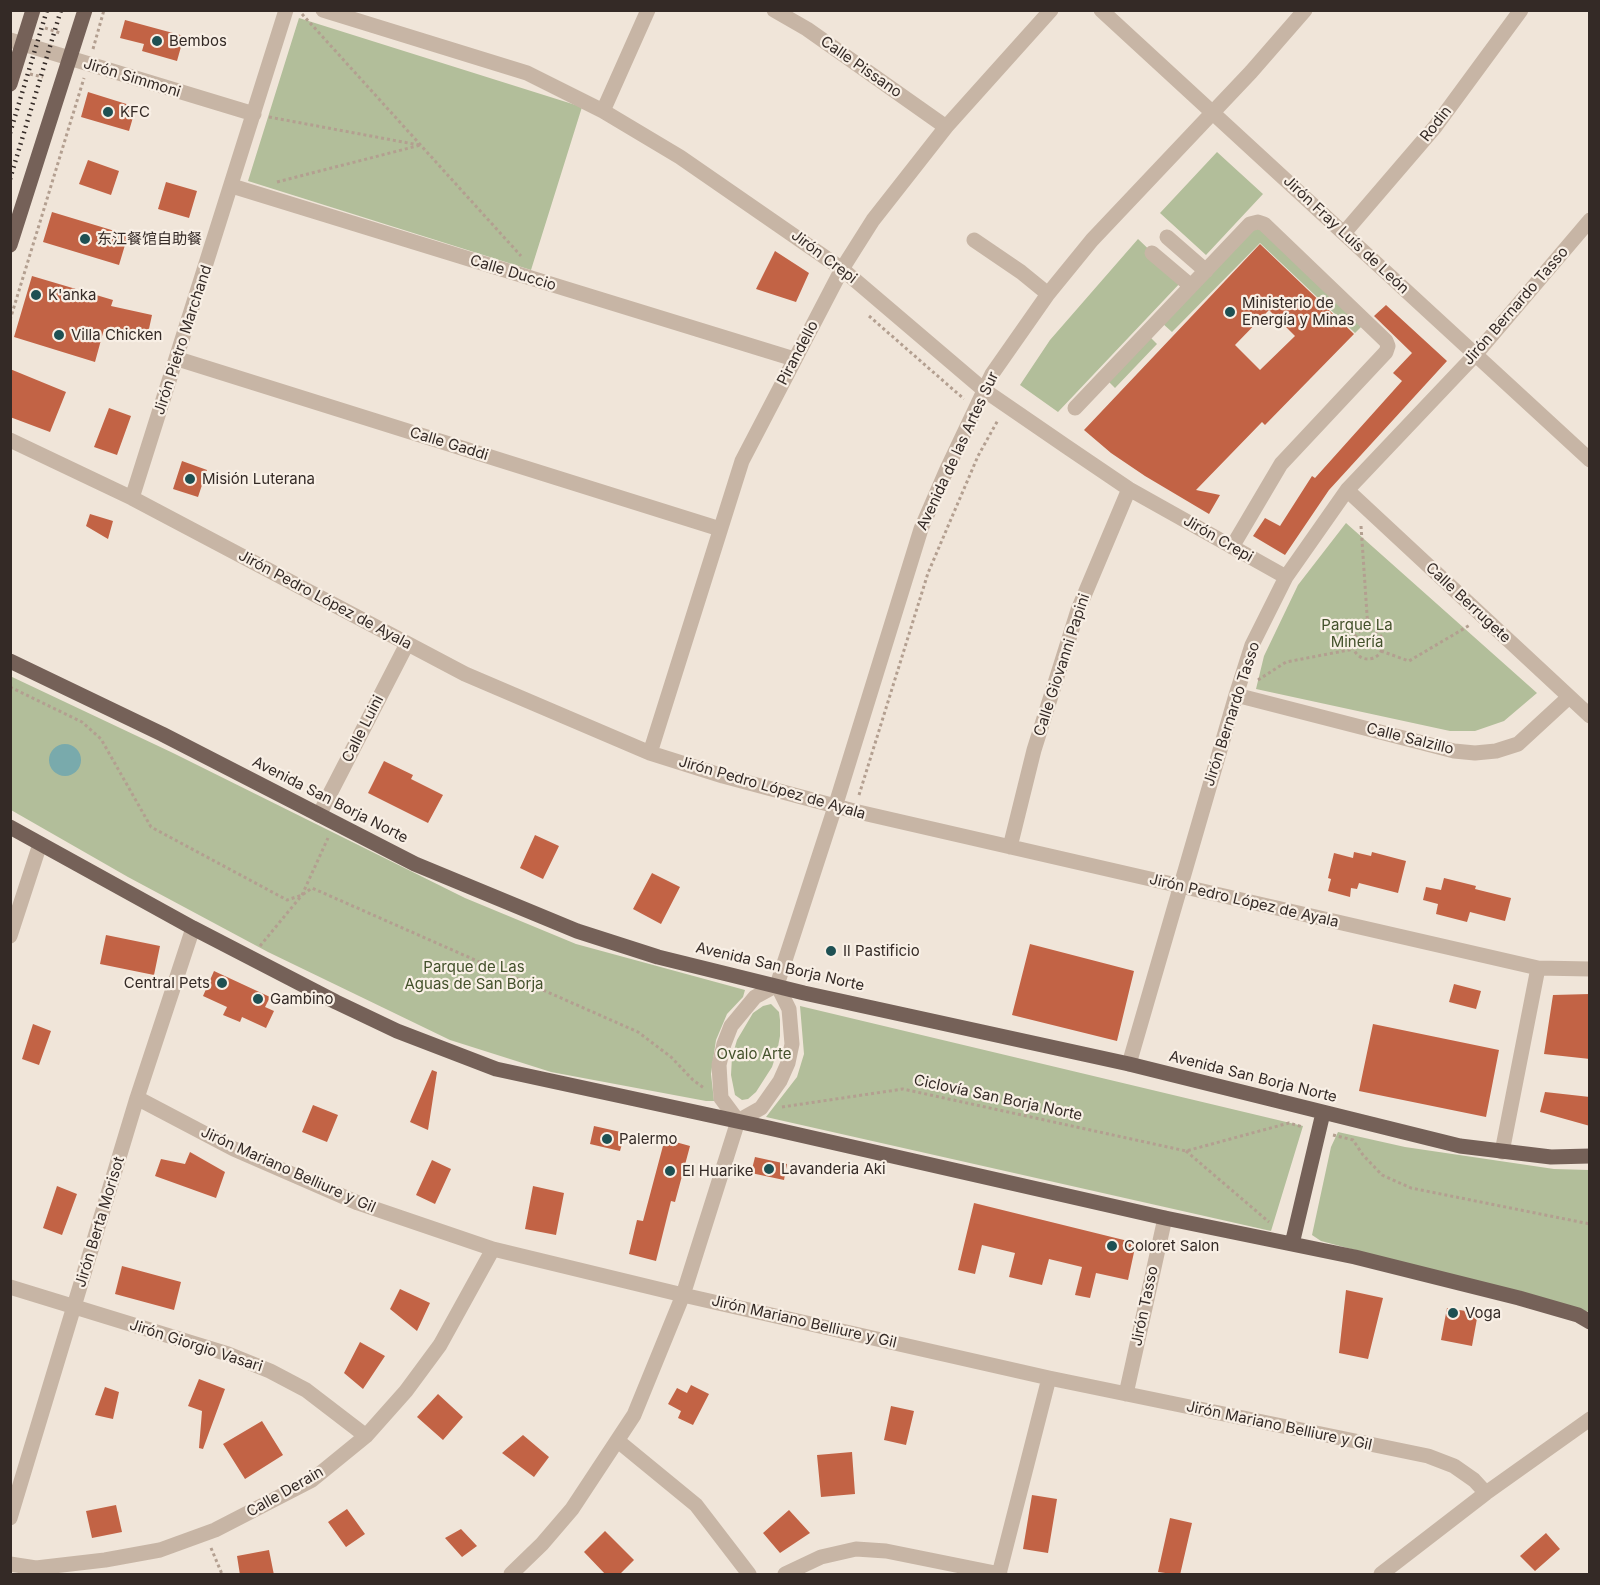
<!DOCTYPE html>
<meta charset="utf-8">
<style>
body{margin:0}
#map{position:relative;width:1600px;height:1585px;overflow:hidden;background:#f0e5d9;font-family:Inter,sans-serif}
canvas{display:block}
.frame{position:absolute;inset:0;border:12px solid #342a26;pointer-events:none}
</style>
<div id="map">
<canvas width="1600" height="1585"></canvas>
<div class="frame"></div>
</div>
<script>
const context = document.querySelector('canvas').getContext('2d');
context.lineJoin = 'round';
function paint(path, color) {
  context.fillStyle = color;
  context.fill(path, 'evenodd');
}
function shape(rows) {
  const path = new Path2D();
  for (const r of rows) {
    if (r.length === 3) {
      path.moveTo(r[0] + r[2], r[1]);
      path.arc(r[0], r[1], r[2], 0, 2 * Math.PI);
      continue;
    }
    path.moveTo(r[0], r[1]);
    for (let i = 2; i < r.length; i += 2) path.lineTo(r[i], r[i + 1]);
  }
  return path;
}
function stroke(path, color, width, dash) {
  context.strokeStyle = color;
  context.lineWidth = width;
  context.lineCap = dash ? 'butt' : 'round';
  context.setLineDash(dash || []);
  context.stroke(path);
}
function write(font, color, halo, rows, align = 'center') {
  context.font = font + ' Inter,"Noto Sans SC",sans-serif';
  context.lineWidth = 4.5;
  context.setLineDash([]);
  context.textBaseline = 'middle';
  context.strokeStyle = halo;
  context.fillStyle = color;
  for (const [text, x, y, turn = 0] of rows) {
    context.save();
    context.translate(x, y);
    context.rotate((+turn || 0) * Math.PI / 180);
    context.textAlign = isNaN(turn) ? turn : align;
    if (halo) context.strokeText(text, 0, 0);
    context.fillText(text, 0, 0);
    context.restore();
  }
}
paint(shape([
 [299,18,582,107,531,270,248,181],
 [1217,152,1263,194,1206,255,1160,213],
 [1260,221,1366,322,1355,333,1260,243,1172,332,1162,323],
 [1138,239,1182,281,1058,412,1020,385,1050,340],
 [1149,336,1157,344,1115,388,1107,380],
 [1346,523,1537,693,1504,721,1475,731,1450,731,1256,689,1264,656,1298,585],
 [10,676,173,753,465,898,576,944,745,990,743,997,727,1014,716,1040,711,1074,714,1101,706,1101,551,1072,450,1040,268,952,128,877,11,810],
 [771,1004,779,1012,780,1020,780,1036,777,1052,772,1067,756,1092,748,1099,742,1100,735,1095,731,1075,732,1057,737,1040,753,1013,763,1006],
 [800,1006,1303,1126,1271,1231,766,1117,797,1077,804,1054],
 [1338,1132,1405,1147,1554,1169,1589,1170,1589,1312,1321,1241,1312,1235,1331,1147]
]), '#b2be9a');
paint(shape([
 [65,760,16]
]), '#79aaac');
paint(shape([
 [125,20,184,36,177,61,142,51,144,44,120,38],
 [88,92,136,107,129,131,81,117],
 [88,160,119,171,111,195,79,184],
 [166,182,197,191,189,218,158,209],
 [52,212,128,235,119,265,43,242],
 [1260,244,1354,334,1265,425,1262,422,1196,490,1220,495,1209,514,1145,476,1111,453,1084,430],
 [1269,310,1295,336,1260,370,1235,345],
 [775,251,809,273,796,302,756,289],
 [32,276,113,300,111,306,152,315,147,338,104,329,95,362,14,337],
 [1386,305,1447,361,1329,490,1285,555,1253,536,1265,518,1280,526,1312,476,1315,478,1402,381,1393,373,1412,353,1374,316],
 [10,369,66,392,50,432,10,417],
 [109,408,131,416,117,455,94,447],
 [182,461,207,470,198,497,173,489],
 [90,514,113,521,108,539,86,526],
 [384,761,413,775,411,779,443,795,428,823,368,793],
 [535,835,559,846,543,879,520,868],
 [1354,852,1371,856,1372,852,1406,861,1398,893,1359,883,1357,889,1351,888,1350,897,1328,891,1331,879,1328,878,1334,853,1353,858],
 [652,873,680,887,661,924,633,909],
 [1444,878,1476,886,1475,889,1511,898,1505,921,1470,912,1467,922,1436,914,1438,904,1423,900,1426,887,1441,890],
 [106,935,160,946,154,975,100,964],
 [1030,944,1134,971,1117,1041,1012,1015],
 [214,971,270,997,265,1007,274,1011,266,1028,242,1017,240,1022,223,1015,227,1007,203,996],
 [1454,984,1481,991,1476,1009,1449,1002],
 [1590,994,1590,1059,1544,1054,1553,995],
 [33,1024,51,1031,39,1065,22,1059],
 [1373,1024,1499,1050,1486,1117,1359,1091],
 [432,1070,437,1072,428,1130,410,1122],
 [1545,1092,1590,1097,1590,1126,1540,1112],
 [313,1105,338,1115,327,1142,302,1132],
 [594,1126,625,1133,620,1151,590,1144],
 [672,1141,690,1146,675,1202,671,1201,656,1261,629,1254,637,1220,643,1221,664,1142],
 [190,1152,225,1172,216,1198,155,1176,161,1159,185,1164],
 [755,1157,787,1164,784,1180,751,1173],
 [432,1160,451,1169,435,1204,416,1195],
 [57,1186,77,1194,62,1235,43,1228],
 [533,1186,564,1193,556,1235,525,1229],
 [974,1203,1136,1243,1128,1280,1096,1273,1090,1298,1075,1295,1082,1267,1049,1259,1042,1285,1009,1277,1015,1253,982,1245,975,1274,958,1270],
 [122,1266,181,1282,174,1310,115,1294],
 [400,1289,430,1303,417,1331,390,1309],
 [1346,1290,1383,1298,1368,1359,1339,1353],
 [1447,1308,1478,1313,1472,1346,1441,1340],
 [360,1342,385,1356,363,1389,344,1373],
 [199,1379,225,1389,203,1449,199,1448,202,1411,188,1406],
 [691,1385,709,1394,693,1425,678,1418,681,1411,668,1404,677,1388,687,1393],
 [105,1387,119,1392,113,1419,95,1415],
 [438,1394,463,1417,443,1440,417,1417],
 [891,1406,914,1411,906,1445,884,1440],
 [262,1421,283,1455,245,1479,223,1444],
 [523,1435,549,1457,534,1477,502,1453],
 [852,1452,855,1494,821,1497,817,1455],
 [1032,1495,1057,1499,1048,1553,1023,1549],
 [116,1505,122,1532,92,1538,86,1511],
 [347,1509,365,1534,346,1547,328,1522],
 [789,1510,810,1533,780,1553,763,1533],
 [1170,1518,1192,1523,1180,1575,1158,1572],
 [461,1529,477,1546,462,1557,445,1538],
 [605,1531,634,1560,619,1575,606,1575,584,1552],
 [1546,1533,1560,1549,1535,1571,1520,1556],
 [269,1550,274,1575,240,1575,237,1556]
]), '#c26345');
stroke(shape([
 [302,14,521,256],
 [45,28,60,33],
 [93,49,104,10],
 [30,74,43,77],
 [269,117,419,145],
 [277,182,421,145],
 [869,316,964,399],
 [10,320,84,78],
 [1361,526,1368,629],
 [1368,644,15],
 [1381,651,1409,661,1470,625],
 [1258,680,1286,662,1354,649],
 [10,687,82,722,101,739,151,827,287,900,302,895,312,888,638,1032,671,1057,693,1080,704,1088],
 [859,795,928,573,978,456,998,420],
 [260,946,302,895,328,838],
 [782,1107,903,1089,1186,1151,1289,1123,1303,1127],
 [1333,1135,1353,1140,1363,1155,1382,1175,1411,1188,1590,1224],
 [1186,1151,1269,1222],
 [211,1548,222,1574]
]), '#b39f90', 3, [3, 3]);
stroke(shape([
 [323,10,527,73,603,111,680,157,842,269,984,390,1067,447,1129,489,1286,577],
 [774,10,807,29,946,127],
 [1101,10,1590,460],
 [10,40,254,114],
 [603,111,648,10],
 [232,186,794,359],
 [1344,233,1435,127,1521,10],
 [1167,237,1206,271],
 [974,240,1021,272,1048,294],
 [1152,253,1191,286],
 [178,359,720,529],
 [1075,408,1250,224,1258,222,1264,224,1386,341,1388,346,1386,352,1281,464,1232,547],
 [10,440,132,498,465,674,650,753,723,776,854,811,1538,968,1590,969],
 [1347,490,1590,716],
 [132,498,286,10],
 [1236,695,1454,751,1475,753,1496,751,1518,744,1569,697],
 [650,753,742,461,842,269,873,220,946,127,1051,10],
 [319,815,407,644],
 [1010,847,1034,750,1078,610,1129,489],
 [10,936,40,844],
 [777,985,835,807,921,529,947,469,992,374,1048,294,1092,240,1251,72,1305,10],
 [1129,1064,1236,695,1252,645,1286,577,1347,490,1476,354,1590,220],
 [137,1098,234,1149,358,1203,493,1249,683,1295,1049,1378,1428,1456,1454,1466,1474,1480,1486,1493],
 [738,1121,721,1098,719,1065,724,1044,731,1026,755,997,777,985],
 [1502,1152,1538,968],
 [10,1287,228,1354,270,1371,306,1390,366,1436],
 [1126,1394,1165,1218],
 [618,1441,696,1505,749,1574],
 [10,1518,137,1098,193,928],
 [10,1564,36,1568,105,1560,160,1550,215,1530,312,1480,366,1436,406,1391,440,1345,493,1249],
 [511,1574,542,1544,572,1509,634,1415,683,1295,738,1121,761,1108,780,1081,788,1063,792,1044,789,1009,777,985],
 [785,1574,821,1557,856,1549,886,1551,1000,1574],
 [999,1574,1049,1378],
 [1381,1574,1486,1493,1590,1419]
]), '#c7b5a5', 15);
stroke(shape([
 [10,84,33,10],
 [10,245,85,10],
 [10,661,162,734,415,864,577,931,658,957,804,993,1129,1064,1460,1146,1551,1157,1590,1156],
 [10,827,193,928,336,1002,397,1031,496,1069,769,1128,1165,1218,1355,1257,1519,1298,1578,1315,1590,1322],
 [1292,1244,1323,1113]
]), '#756158', 15);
stroke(shape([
 [10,133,47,10],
 [10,179,61,10]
]), '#342a26', 4.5, [1.5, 4.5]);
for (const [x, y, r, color] of [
 [157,41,6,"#1e5053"],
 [108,112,6,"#1e5053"],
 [85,239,6,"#1e5053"],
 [36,295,6,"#1e5053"],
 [1230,312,6,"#1e5053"],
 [59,335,6,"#1e5053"],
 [190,479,6,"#1e5053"],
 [831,951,6,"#1e5053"],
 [222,983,6,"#1e5053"],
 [258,999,6,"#1e5053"],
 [607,1139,6,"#1e5053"],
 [769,1169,6,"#1e5053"],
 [670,1171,6,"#1e5053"],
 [1112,1246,6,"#1e5053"],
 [1453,1313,6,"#1e5053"]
]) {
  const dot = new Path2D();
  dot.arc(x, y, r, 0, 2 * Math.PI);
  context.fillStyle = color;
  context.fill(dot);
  stroke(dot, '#f8efe5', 2);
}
write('15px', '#342a26', '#f8efe5', [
 ["Bembos",169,41],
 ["KFC",120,112],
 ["东江餐馆自助餐",97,239],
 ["K'anka",48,295],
 ["Ministerio de",1242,303],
 ["Energía y Minas",1242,320],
 ["Villa Chicken",71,335],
 ["Misión Luterana",202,479],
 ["Il Pastificio",843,951],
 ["Central Pets",210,983,"right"],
 ["Gambino",270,999],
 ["Palermo",619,1139],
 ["Lavanderia Aki",781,1169],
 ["El Huarike",682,1171],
 ["Coloret Salon",1124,1246],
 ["Voga",1465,1313]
], 'left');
write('15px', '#342a26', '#f8efe5', [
 ["Calle Pissano",861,67,35],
 ["Jirón Simmoni",132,78,17],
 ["Rodin",1436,124,-52],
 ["Jirón Fray Luís de León",1346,235,43],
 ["Jirón Crepi",824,257,37],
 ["Calle Duccio",513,273,17],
 ["Jirón Bernardo Tasso",1516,306,-49],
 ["Jirón Pietro Marchand",183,340,-72],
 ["Pirandello",798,353,-62],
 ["Calle Gaddi",449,444,17],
 ["Avenida de las Artes Sur",958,451,-65],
 ["Jirón Crepi",1218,539,30],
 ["Jirón Pedro López de Ayala",325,600,28],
 ["Calle Berrugete",1468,603,43],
 ["Calle Giovanni Papini",1062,665,-72],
 ["Jirón Bernardo Tasso",1232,714,-72],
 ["Calle Luini",363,729,-63],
 ["Calle Salzillo",1410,739,14],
 ["Jirón Pedro López de Ayala",772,788,16],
 ["Avenida San Borja Norte",330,800,27],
 ["Jirón Pedro López de Ayala",1244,901,13],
 ["Avenida San Borja Norte",780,967,13],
 ["Avenida San Borja Norte",1253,1077,14],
 ["Ciclovía San Borja Norte",998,1098,12],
 ["Jirón Mariano Belliure y Gil",288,1170,24],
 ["Jirón Berta Morisot",100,1222,-73],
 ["Jirón Tasso",1145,1306,-78],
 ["Jirón Mariano Belliure y Gil",804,1322,13],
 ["Jirón Giorgio Vasari",196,1346,18],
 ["Jirón Mariano Belliure y Gil",1279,1426,12],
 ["Calle Derain",285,1492,-30]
]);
write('15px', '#43512b', '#f8efe5', [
 ["Parque La",1357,625],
 ["Minería",1357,642],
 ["Parque de Las",474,967],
 ["Aguas de San Borja",474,984],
 ["Ovalo Arte",754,1054]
]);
</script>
